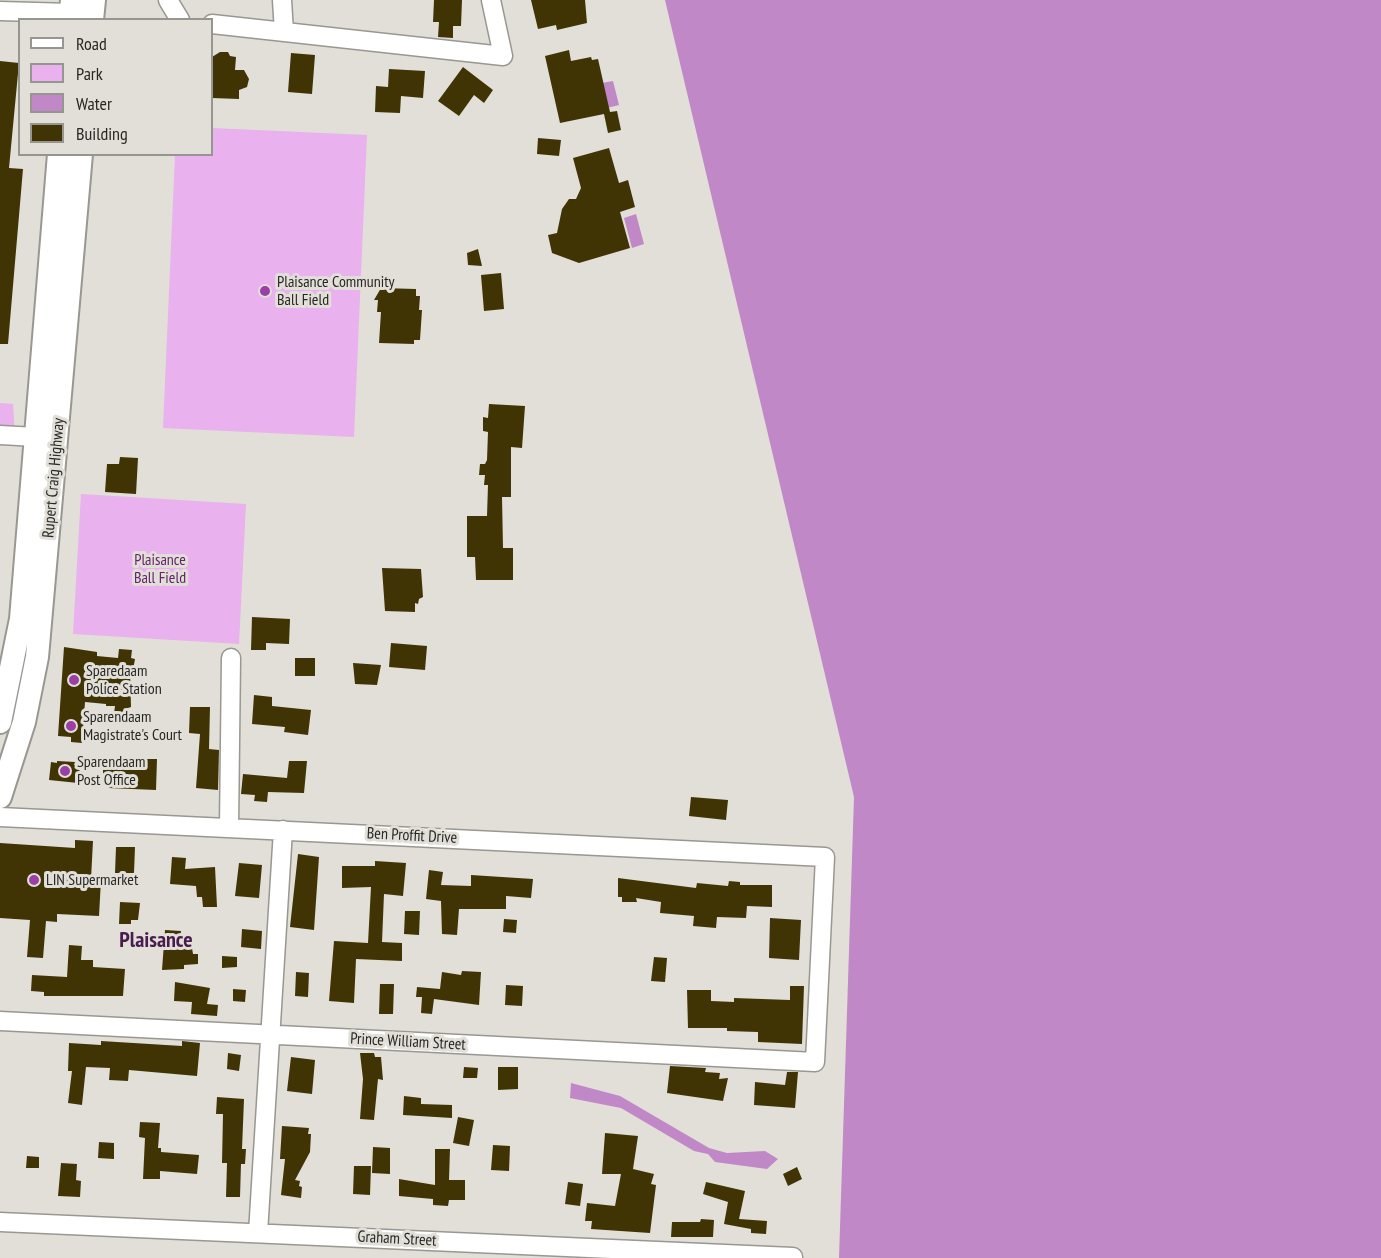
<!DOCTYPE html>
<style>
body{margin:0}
#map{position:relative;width:1381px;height:1258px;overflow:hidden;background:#e1dfd8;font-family:"PT Sans Narrow",sans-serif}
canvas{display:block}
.legend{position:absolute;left:18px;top:18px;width:195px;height:138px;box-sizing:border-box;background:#e1dfd8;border:2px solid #979590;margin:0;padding:8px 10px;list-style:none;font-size:18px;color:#282724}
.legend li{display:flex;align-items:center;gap:12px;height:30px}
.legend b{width:30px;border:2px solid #979590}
</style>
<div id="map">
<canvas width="1381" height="1258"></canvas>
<ul class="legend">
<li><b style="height:8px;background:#fff"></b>Road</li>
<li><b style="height:16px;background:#e9b1ee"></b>Park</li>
<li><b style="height:16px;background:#c088c6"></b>Water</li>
<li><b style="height:16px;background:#413404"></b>Building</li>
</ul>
</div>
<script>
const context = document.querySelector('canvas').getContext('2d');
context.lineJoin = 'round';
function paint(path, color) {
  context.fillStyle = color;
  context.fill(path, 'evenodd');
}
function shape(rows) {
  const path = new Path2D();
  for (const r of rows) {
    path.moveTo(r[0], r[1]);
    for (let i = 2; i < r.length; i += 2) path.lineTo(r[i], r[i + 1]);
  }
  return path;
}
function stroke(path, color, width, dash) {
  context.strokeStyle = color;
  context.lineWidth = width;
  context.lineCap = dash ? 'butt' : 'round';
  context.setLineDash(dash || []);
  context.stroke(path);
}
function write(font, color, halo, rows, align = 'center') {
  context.font = font + ' "PT Sans Narrow",sans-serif';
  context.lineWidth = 6;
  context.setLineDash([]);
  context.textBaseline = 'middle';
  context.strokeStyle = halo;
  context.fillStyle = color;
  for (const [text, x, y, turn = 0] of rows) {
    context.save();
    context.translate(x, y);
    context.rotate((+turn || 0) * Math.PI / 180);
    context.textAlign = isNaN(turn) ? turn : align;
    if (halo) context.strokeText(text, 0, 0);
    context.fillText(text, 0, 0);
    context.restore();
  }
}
paint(shape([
 [212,128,367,135,354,437,163,428,175,155,212,154],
 [0,403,13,404,15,436,0,435],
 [81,494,246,504,239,644,73,634]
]), '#e9b1ee');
paint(shape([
 [665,0,1381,0,1381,1258,839,1258,854,797],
 [613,81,619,105,607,108,602,83],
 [636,214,644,244,632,248,624,218],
 [571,1083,620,1096,709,1148,727,1153,765,1151,778,1159,767,1169,715,1162,708,1154,694,1151,621,1108,570,1098]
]), '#c088c6');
paint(shape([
 [434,0,462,0,461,26,453,26,453,38,438,37,439,22,433,22],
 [531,0,585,0,587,23,557,30,556,25,538,29],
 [569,50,571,61,591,57,592,60,598,59,610,112,617,111,621,130,608,133,604,114,560,123,545,56],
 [220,52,228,52,230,56,236,57,235,70,244,70,249,79,247,87,239,90,239,99,212,98,212,57],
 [291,53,315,55,312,94,288,92],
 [0,61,19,63,9,168,23,169,8,344,0,344],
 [463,67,493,90,484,103,474,95,459,116,438,101],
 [389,69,425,71,423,98,401,96,400,113,375,112,376,86,388,87],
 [538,138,561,140,559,156,537,154],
 [609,148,619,183,628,180,635,207,620,212,630,248,579,263,552,253,548,235,557,233,562,209,569,199,576,199,581,188,573,158],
 [478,249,482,266,468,265,467,253],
 [501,273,504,309,484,311,481,275],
 [381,288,416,289,416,296,420,296,419,310,422,310,420,340,414,340,414,344,379,343,381,312,377,312,378,300,374,300],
 [489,404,525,406,522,448,511,447,511,497,502,497,503,548,513,548,513,580,476,580,475,557,467,557,467,516,487,516,488,485,484,485,485,475,479,475,480,464,485,464,487,460,488,432,483,431,483,417,488,418],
 [120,457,138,458,136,494,105,492,107,464,119,464],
 [382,568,421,569,423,597,419,599,418,604,415,603,415,612,385,611],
 [252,617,290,619,289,644,266,643,266,650,251,650],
 [391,643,427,646,425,670,389,667],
 [64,647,97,652,97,656,118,658,119,649,132,650,131,658,135,659,133,670,130,669,131,707,128,708,127,714,114,714,115,706,106,706,106,704,85,702,82,743,71,742,71,737,58,736],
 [295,658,315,658,315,676,295,676],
 [353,663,381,665,377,685,355,684],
 [254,695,272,697,272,706,311,710,308,735,284,732,285,727,252,724],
 [190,707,210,707,209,749,219,750,218,790,196,788,200,734,189,733],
 [138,759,157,759,156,790,109,788,110,780,103,779,103,768,110,768,111,760,138,761],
 [57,761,75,762,74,765,80,766,78,783,49,780,51,762,57,763],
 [289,761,307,761,304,793,268,792,267,802,254,801,255,795,241,794,243,774,287,778],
 [691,797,728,800,726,820,689,816],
 [75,840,93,841,91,879,101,880,99,916,57,914,57,922,46,921,43,958,27,957,30,920,0,918,0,843,75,848],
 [116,847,135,847,134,873,115,873],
 [298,854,319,857,314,930,290,927],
 [172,857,186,858,185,869,215,867,217,907,203,907,202,897,197,897,196,886,170,884],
 [375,861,406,863,403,896,384,894,382,942,402,943,402,961,356,959,354,1003,329,1001,334,941,368,943,371,887,342,888,342,866,375,866],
 [239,863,262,865,259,898,235,896],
 [429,870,443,872,441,885,471,886,471,875,533,879,531,898,506,896,506,909,459,909,457,935,442,934,441,901,426,899],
 [618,878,696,888,697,883,728,886,729,881,740,882,740,885,772,885,772,907,747,906,746,918,717,917,716,928,693,926,694,916,660,913,661,902,636,898,637,902,622,902,622,897,618,897],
 [120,902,140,903,138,920,131,920,131,924,119,924],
 [405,911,420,911,419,935,404,934],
 [770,918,801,920,799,960,769,958],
 [504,919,517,920,516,933,503,932],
 [242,929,262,931,261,949,241,947],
 [165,930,181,931,180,949,192,948,193,954,198,954,198,964,184,965,184,969,162,970],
 [69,945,82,946,81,960,93,960,93,967,125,969,123,996,44,996,44,992,31,991,32,975,67,977],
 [222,956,237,957,237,967,222,968],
 [654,957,667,958,665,982,651,981],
 [462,971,481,972,479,1005,434,999,432,1014,421,1013,422,997,416,997,417,987,440,989,442,972,461,975],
 [296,972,309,973,308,997,295,996],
 [175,982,210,988,207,1004,218,1005,217,1016,191,1014,192,1002,174,1001],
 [380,984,394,984,393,1014,379,1014],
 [506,985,523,986,522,1006,505,1005],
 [790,986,804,986,802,1044,758,1042,758,1032,727,1031,727,1028,688,1028,687,990,711,990,711,1001,734,1002,734,998,790,1000],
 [233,989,246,990,245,1002,233,1001],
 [101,1041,182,1046,182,1041,200,1043,197,1076,129,1070,128,1081,109,1080,110,1068,86,1067,82,1105,68,1103,72,1071,68,1071,69,1043,101,1045],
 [228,1053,241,1055,239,1071,227,1069],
 [360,1053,374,1053,375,1057,381,1057,383,1080,378,1079,374,1120,360,1119,363,1079],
 [291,1057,315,1060,312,1094,287,1091],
 [670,1066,706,1068,705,1072,720,1073,719,1079,728,1078,723,1101,667,1093],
 [464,1067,478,1068,477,1078,463,1078],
 [498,1067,518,1067,518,1089,498,1090],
 [787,1072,798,1072,795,1108,754,1105,755,1082,785,1085],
 [404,1096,421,1098,421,1104,452,1105,452,1118,403,1115],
 [217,1097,244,1099,242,1149,246,1149,245,1164,241,1164,240,1197,226,1197,227,1163,222,1163,223,1114,216,1114],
 [458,1117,474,1120,469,1146,453,1143],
 [140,1122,160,1123,158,1148,161,1148,161,1152,199,1155,197,1174,160,1171,160,1179,143,1179,145,1138,139,1137],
 [282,1126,309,1128,308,1134,311,1134,310,1152,295,1180,300,1181,299,1186,302,1187,301,1198,281,1195,285,1159,280,1159],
 [605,1133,638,1136,633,1169,654,1174,651,1184,656,1185,650,1233,591,1229,592,1221,585,1221,587,1203,615,1206,621,1174,602,1174],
 [99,1142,114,1143,114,1159,98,1158],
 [493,1145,510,1146,509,1171,491,1170],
 [373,1147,390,1148,390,1174,372,1173],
 [435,1149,450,1149,449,1180,465,1180,465,1200,449,1200,448,1206,433,1205,433,1199,399,1196,399,1179,435,1185],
 [27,1156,39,1157,39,1168,26,1168],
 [61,1163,77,1164,76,1180,81,1181,80,1197,58,1196],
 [354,1166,371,1166,370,1195,353,1194],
 [797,1167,802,1179,788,1186,783,1174],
 [568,1182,583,1184,580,1206,565,1204],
 [706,1182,745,1191,739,1219,767,1221,766,1234,751,1233,751,1229,724,1224,728,1202,703,1194],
 [701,1219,714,1220,713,1237,671,1237,672,1222,700,1222]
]), '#413404');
const minor = shape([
 [168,0,180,20],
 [282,0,284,32],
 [0,11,71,13],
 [212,24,503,56,491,0],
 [0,435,36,437],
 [0,817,825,857,815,1062,0,1021],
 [229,827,231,658],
 [0,1222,793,1257],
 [258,1233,283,830]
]);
const major = shape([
 [70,20,72,0],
 [92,20,94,0],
 [0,722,21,619,59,154],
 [0,797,24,722,37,657,81,154]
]);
stroke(minor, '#999791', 21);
stroke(major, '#999791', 26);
stroke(minor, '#fff', 18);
stroke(major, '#fff', 22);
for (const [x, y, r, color] of [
 [265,291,6,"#9c3ea7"],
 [74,680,6,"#9c3ea7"],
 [71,726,6,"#9c3ea7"],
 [65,771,6,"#9c3ea7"],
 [34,880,6,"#9c3ea7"]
]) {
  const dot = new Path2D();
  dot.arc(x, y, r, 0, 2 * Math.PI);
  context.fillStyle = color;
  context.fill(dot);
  stroke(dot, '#e1dfd8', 2);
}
write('16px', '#282724', '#e1dfd8', [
 ["Plaisance Community",277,282],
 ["Ball Field",277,300],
 ["Sparedaam",86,671],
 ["Police Station",86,689],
 ["Sparendaam",83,717],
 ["Magistrate's Court",83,735],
 ["Sparendaam",77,762],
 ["Post Office",77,780],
 ["LIN Supermarket",46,880]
], 'left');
write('16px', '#282724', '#e1dfd8', [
 ["Rupert Craig Highway",54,478,-85],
 ["Ben Proffit Drive",412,836,3],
 ["Prince William Street",408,1042,3],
 ["Graham Street",397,1239,3]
]);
write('16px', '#65226d', '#e1dfd8', [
 ["Plaisance",160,560],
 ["Ball Field",160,578]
]);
write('bold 22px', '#491c4e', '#e1dfd8', [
 ["Plaisance",156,941]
]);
</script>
